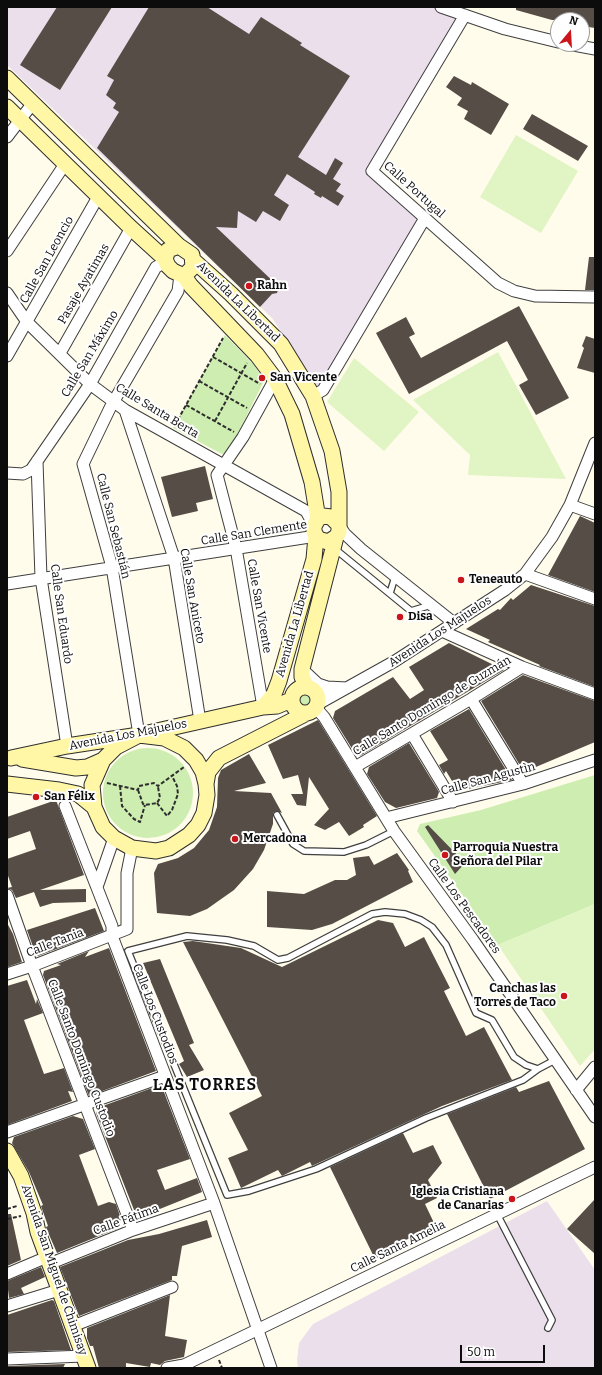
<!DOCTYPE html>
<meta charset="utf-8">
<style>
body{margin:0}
#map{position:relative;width:602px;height:1375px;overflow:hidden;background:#fffceb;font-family:Bitter,serif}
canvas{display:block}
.frame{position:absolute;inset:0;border:8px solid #0c0c0c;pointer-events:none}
.north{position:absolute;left:550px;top:12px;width:40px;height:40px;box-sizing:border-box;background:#fff;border:1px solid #9e9e9e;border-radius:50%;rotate:18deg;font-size:11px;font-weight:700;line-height:16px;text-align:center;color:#0c0c0c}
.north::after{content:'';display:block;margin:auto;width:14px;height:18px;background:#ca161a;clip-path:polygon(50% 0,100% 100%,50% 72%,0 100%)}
.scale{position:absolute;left:460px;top:1345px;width:85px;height:18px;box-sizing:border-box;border:2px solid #0c0c0c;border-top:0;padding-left:5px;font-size:12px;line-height:14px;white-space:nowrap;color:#0c0c0c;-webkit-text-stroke:3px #fff;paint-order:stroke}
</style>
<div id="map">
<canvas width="602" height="1375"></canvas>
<div class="frame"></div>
<div class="north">N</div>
<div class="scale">50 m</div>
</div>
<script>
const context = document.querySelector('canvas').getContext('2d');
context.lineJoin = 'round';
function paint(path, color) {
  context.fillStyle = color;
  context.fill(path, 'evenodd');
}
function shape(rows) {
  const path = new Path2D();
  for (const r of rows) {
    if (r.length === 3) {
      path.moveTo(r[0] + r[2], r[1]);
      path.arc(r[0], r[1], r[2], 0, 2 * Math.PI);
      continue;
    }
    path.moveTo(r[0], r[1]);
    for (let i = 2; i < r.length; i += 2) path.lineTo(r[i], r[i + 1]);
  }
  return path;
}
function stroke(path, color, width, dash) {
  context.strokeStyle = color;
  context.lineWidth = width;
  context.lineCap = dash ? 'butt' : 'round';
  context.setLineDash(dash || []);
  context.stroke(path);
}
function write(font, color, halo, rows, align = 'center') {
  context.font = font + ' Bitter,serif';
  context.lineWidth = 4;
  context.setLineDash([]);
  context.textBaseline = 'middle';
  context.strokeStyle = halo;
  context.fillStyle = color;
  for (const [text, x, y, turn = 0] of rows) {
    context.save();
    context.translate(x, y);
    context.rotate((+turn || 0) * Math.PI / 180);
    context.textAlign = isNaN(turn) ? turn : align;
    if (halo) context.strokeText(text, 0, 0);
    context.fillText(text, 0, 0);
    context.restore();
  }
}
paint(shape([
 [7,7,462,7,460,17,367,169,422,223,322,393,272,318,7,65],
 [547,1201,595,1270,595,1368,298,1368,297,1360,299,1343,313,1324]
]), '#ebdfec');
paint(shape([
 [225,335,254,365,264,381,228,453,222,454,173,428],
 [305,700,7],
 [148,793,45],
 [595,775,595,904,498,945,417,831,420,824,481,810]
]), '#ceedb0');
paint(shape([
 [516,135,578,171,541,233,480,197],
 [498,352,566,479,468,475,470,455,413,400],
 [354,358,419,412,384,451,327,402],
 [595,904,595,1049,580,1066,498,945]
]), '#e1f4c3');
paint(shape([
 [57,7,112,7,60,90,20,65],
 [149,7,207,7,249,34,261,17,302,43,300,45,350,76,298,157,326,175,335,158,343,163,333,179,341,184,336,191,344,196,338,206,322,196,321,198,314,194,315,192,287,174,274,195,289,205,280,221,263,211,256,222,238,211,237,228,216,227,279,287,277,293,272,294,260,307,97,148,119,112,113,108,116,103,106,95,114,80,107,76],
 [516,7,595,7,595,28,582,26,582,20,552,20,516,10],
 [454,76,471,85,472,82,509,104,491,135,464,119,468,111,457,105,462,98,446,87],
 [532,114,588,146,578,161,523,129],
 [589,257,595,257,595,290,585,290],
 [519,306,569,398,536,415,519,385,528,380,507,341,409,394,376,333,406,317,415,334,409,337,421,358],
 [586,336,595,339,595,373,577,368,584,348,582,346],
 [205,466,213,499,196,503,198,511,172,517,161,477],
 [580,516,595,523,595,592,548,575],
 [531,585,595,606,595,687,539,666,540,665,488,642,490,640,466,629,498,609,500,610,511,598,513,600],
 [449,643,504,670,360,756,356,755,333,718,335,711,393,677,410,699,424,690,409,667],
 [523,675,595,701,595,742,524,772,481,701],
 [469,709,512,780,458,791,446,771,444,774,439,765,448,760,430,731],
 [318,720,377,816,363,825,364,827,349,836,339,822,325,830,314,825,329,809,309,777,306,806,297,805,291,794,303,794,298,775,283,779,268,745],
 [409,743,439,792,437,798,396,808,385,802,367,774,369,767],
 [249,754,266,783,234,791,271,793,282,813,277,811,273,813,273,824,264,850,253,869,234,890,207,909,190,916,157,913,154,873,158,864,178,858,194,848,209,830,217,807,218,778,221,770],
 [56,800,84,875,40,890,86,889,86,902,53,903,40,907,34,892,16,898,12,890,7,888,12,887,7,873,7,859,36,849,30,831,7,839,7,817],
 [428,825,465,863,455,874,425,827],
 [397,853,409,870,408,871,413,882,332,924,312,930,267,927,267,891,304,894,335,880,347,880,356,875,353,858,369,856,374,865],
 [95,908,104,931,38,956,36,955,27,930],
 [378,920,393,923,405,947,424,937,450,988,444,991,466,1036,484,1027,512,1080,442,1106,314,1165,312,1166,310,1162,282,1176,278,1170,241,1188,228,1158,248,1150,229,1113,262,1096,183,942,193,941,241,948,282,967],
 [7,923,13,934,22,962,7,967],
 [109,948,156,1071,89,1096,43,975,44,971,61,965,57,964,89,951,85,957],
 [160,959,194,1043,189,1045,204,1070,187,1077,179,1064,184,1061,143,963],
 [27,980,36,1004,37,999,43,1013,24,1020,44,1074,64,1068,73,1092,68,1091,72,1101,7,1125,7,986],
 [549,1081,585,1149,490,1199,447,1114,516,1087,519,1092],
 [160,1085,162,1087,190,1159,157,1170,165,1190,197,1178,202,1192,140,1217,136,1215,96,1113,100,1107],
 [73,1116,83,1119,95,1149,79,1155,98,1206,109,1202,116,1204,121,1219,116,1229,57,1253,47,1230,46,1227,48,1226,41,1206,43,1205,29,1172,12,1143,14,1137],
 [403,1133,413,1153,433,1145,442,1163,428,1180,437,1198,425,1204,435,1225,404,1241,406,1245,375,1259,330,1167],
 [595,1199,595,1254,567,1229],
 [7,1214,11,1214,21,1260,7,1266],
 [207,1220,212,1237,182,1246,177,1276,172,1276,172,1280,79,1316,60,1267,128,1240,159,1234],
 [41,1267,45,1277,21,1288,24,1294,9,1298,7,1281],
 [170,1295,165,1336,187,1340,184,1357,165,1361,160,1365,151,1363,150,1367,126,1363,126,1368,99,1368,93,1346,90,1346,87,1338,87,1328],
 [52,1300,54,1301,71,1350,7,1352,7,1315],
 [65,1364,63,1368,7,1368,7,1366]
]), '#564d47');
const lane = shape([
 [335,549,411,611,431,605],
 [390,593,395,577],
 [277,815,293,844,304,851,344,852,366,845,394,831],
 [538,1069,523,1080,426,1118,316,1169,249,1191,227,1195,128,951,187,936,227,940,254,946,278,960,288,958,372,914,385,912,405,914,421,920,432,927,446,945,476,1013,492,1020,514,1057,526,1065,538,1069,555,1060],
 [497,1214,552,1320,548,1328]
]);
const street = shape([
 [441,7,505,29,558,42],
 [465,15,372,171,498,283,514,291,535,296,595,297],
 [568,44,595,49],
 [7,137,33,103],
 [7,251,65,164],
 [7,293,27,322,90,384,125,410,306,511,314,526],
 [60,353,131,228],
 [7,356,98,197],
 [313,396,323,390,425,218],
 [125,410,174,558,200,721],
 [37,461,41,578,67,746],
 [7,473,23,474,31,470,90,384,156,267,166,262],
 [570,505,595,514],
 [339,525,345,534,361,549,454,623],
 [525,574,595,599],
 [7,584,316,536],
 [442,631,522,667,595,694],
 [302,669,318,684,327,687,347,688],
 [317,694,335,691],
 [471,699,523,784],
 [318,704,395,661,505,590,525,574,552,537,570,505,595,443],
 [263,707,236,548,217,475,243,437,275,379],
 [316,708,324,717,394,831,473,940,595,1117],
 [412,734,453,802],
 [139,735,112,567,83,464,111,406,178,291,180,275],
 [355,767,471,699,522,667],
 [65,806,112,926,112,936,214,1203,271,1368],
 [386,818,523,784,595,760],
 [97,887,114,838],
 [7,895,32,966,133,1230],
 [7,974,32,966,127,929,127,873,132,848],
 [576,1090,595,1067],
 [7,1132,165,1076],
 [49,1264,133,1230,214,1203],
 [7,1274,47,1257],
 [7,1306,59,1290],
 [73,1326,172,1287],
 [7,1359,84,1356],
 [167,1368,184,1365,595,1167]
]);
const secondary = shape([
 [7,78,179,246],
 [7,107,131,228,165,259,168,266,173,271,184,276,193,267,192,255,179,246,168,250,165,259],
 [193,260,231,294,281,344,313,396,332,451,339,492,339,532,336,537,328,542,318,539,314,532,314,526,318,519,323,516,331,517,339,525],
 [184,276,191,286,257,355,275,379,292,414,312,482,318,519],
 [305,700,13],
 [307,687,302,677,302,669,336,537],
 [263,707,274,694,279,681,314,559,316,536],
 [139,735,164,738,184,748,196,760,203,772,206,784,207,795,204,813,198,825,189,835,169,848,156,851,132,848,114,838,103,827,94,807,92,785,103,760,116,747,139,735],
 [11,758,67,746,139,735,263,707,277,706,291,700],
 [22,759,76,768,87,767,103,760],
 [7,784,59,790,78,794,94,807],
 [206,784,208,772,219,758,305,714],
 [7,1151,21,1176,34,1213,38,1232,88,1368]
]);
stroke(lane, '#3f3f3f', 8);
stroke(street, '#3f3f3f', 13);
stroke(secondary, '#2e2e2e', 17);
stroke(shape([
 [213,357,260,384],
 [199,381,247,408],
 [186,405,234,432],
 [215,421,247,363],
 [175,425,223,338],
 [107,783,138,790,139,786,154,783,158,786,184,767],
 [120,786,122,806,134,819,140,822,145,805],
 [138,790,143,804,145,805,157,803,160,798,158,787],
 [157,803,167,816,172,810,178,794,177,786,172,776],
 [7,1209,17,1206],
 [7,1219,21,1216],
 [219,1360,222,1368]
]), '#2e2e2e', 2, [4, 2]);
stroke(lane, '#fff', 5.5);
stroke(street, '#fff', 11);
stroke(secondary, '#fff7a6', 15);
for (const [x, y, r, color] of [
 [249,286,4,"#ca161a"],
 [262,378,4,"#ca161a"],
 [461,580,4,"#ca161a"],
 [400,617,4,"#ca161a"],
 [36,797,4,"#ca161a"],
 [235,839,4,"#ca161a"],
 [445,855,4,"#ca161a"],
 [564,996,4,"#ca161a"],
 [512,1199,4,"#ca161a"]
]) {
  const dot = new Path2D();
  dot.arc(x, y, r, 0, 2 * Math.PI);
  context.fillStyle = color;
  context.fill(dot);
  stroke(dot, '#fff', 1.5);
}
write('12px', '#0c0c0c', '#fff', [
 ["Calle Portugal",414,190,42],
 ["Calle San Leoncio",47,260,-61],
 ["Pasaje Ayatimas",84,284,-60],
 ["Avenida La Libertad",238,302,44],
 ["Calle San Máximo",90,354,-59],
 ["Calle Santa Berta",157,411,31],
 ["Calle San Sebastián",113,526,76],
 ["Calle San Clemente",254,533,-9],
 ["Calle San Aniceto",192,596,80],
 ["Calle San Vicente",259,606,80],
 ["Calle San Eduardo",61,614,82],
 ["Avenida La Libertad",295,624,-74],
 ["Avenida Los Majuelos",440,632,-33],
 ["Calle Santo Domingo de Guzmán",432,706,-31],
 ["Avenida Los Majuelos",128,735,-11],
 ["Calle San Agustìn",488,779,-15],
 ["Calle Los Pescadores",464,906,54],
 ["Calle Tania",55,943,-21],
 ["Calle Los Custodios",155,1014,69],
 ["Calle Santo Domingo Custodio",81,1058,69],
 ["Calle Fátima",126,1220,-20],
 ["Calle Santa Amelia",398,1247,-26],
 ["Avenida San Miguel de Chimisay",54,1270,71]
]);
write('bold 12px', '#0c0c0c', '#fff', [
 ["Rahn",257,286],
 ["San Vicente",270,378],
 ["Teneauto",469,580],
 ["Disa",408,617],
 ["San Félix",44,797],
 ["Mercadona",243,839],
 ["Parroquia Nuestra",453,848],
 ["Señora del Pilar",453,862],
 ["Canchas las",556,989,"right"],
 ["Torres de Taco",556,1003,"right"],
 ["Iglesia Cristiana",504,1192,"right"],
 ["de Canarias",504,1206,"right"]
], 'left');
context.letterSpacing = '1px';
write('bold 16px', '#0c0c0c', '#fff', [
 ["LAS TORRES",205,1086]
]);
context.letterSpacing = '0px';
</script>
